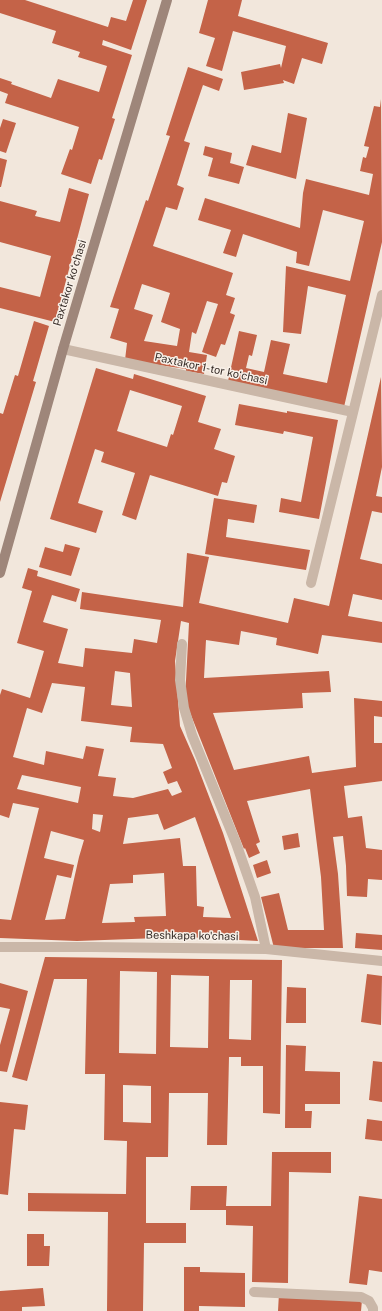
<!DOCTYPE html>
<meta charset="utf-8">
<style>
body{margin:0}
canvas{display:block;background:#f2e7dc}
</style>
<canvas width="382" height="1311"></canvas>
<script>
const context = document.querySelector('canvas').getContext('2d');
context.lineJoin = 'round';
function paint(path, color) {
  context.fillStyle = color;
  context.fill(path, 'evenodd');
}
function shape(rows) {
  const path = new Path2D();
  for (const r of rows) {
    path.moveTo(r[0], r[1]);
    for (let i = 2; i < r.length; i += 2) path.lineTo(r[i], r[i + 1]);
  }
  return path;
}
function stroke(path, color, width, dash) {
  context.strokeStyle = color;
  context.lineWidth = width;
  context.lineCap = dash ? 'butt' : 'round';
  context.setLineDash(dash || []);
  context.stroke(path);
}
function write(font, color, halo, rows, align = 'center') {
  context.font = font + ' "Public Sans",sans-serif';
  context.lineWidth = 3;
  context.setLineDash([]);
  context.textBaseline = 'middle';
  context.strokeStyle = halo;
  context.fillStyle = color;
  for (const [text, x, y, turn = 0] of rows) {
    context.save();
    context.translate(x, y);
    context.rotate((+turn || 0) * Math.PI / 180);
    context.textAlign = isNaN(turn) ? turn : align;
    if (halo) context.strokeText(text, 0, 0);
    context.fillText(text, 0, 0);
    context.restore();
  }
}
paint(shape([
 [0,0,25,0,108,27,111,17,126,21,133,0,147,0,131,50,103,40,102,45,132,55,112,118,115,119,102,160,99,159,91,184,61,174,70,149,72,150,79,127,5,103,8,94,0,91,0,78,12,82,11,84,51,98,58,79,99,92,107,66,78,57,80,52,52,43,56,31,0,13],
 [208,0,242,0,238,16,328,43,322,64,302,58,294,84,283,80,284,83,244,90,241,72,280,64,281,68,286,46,233,31,222,71,206,66,215,38,199,33],
 [188,67,223,79,219,91,203,85,184,141,190,143,177,185,184,188,177,210,166,207,153,246,233,273,226,295,235,298,230,313,235,315,225,345,221,344,216,357,202,352,218,304,207,301,196,334,192,332,189,352,207,355,204,374,186,371,186,369,125,360,127,343,110,338,119,309,110,307,146,200,148,201,170,136,166,135],
 [142,284,170,293,161,322,180,329,177,346,144,341,153,315,134,309],
 [381,99,382,242,344,407,228,381,239,331,257,335,252,356,249,355,246,368,264,372,271,340,290,344,283,374,327,383,346,295,308,286,301,334,283,332,286,266,350,281,364,221,323,210,309,266,296,263,297,252,243,234,236,257,223,253,231,230,198,220,205,198,300,228,303,193,306,179,369,195,373,174,360,171,363,157,366,158,369,147,364,146,374,106,380,107],
 [288,113,307,118,296,179,246,165,252,145,281,153],
 [3,119,16,123,6,153,0,151,0,128],
 [205,146,232,153,230,163,244,167,239,184,208,176,213,158,203,155],
 [0,158,7,160,1,187,0,187],
 [69,188,89,194,55,322,0,308,0,287,40,297,51,256,0,242,0,201,37,211,35,216,60,222],
 [34,321,49,326,33,381,36,382,0,502,0,413,3,414,15,375,18,376],
 [96,368,133,379,134,374,206,396,198,422,221,429,214,449,235,456,227,483,222,482,218,496,150,475,136,520,122,515,135,473,101,462,104,452,95,449,78,503,103,511,96,533,50,519],
 [130,390,182,406,173,435,171,434,167,447,117,431],
 [381,377,382,467,376,496,382,497,382,513,372,511,360,559,382,564,382,600,353,594,348,616,382,622,382,643,322,635,318,654,276,645,277,638,241,631,239,645,206,640,204,678,329,671,331,692,302,693,303,708,213,713,234,770,309,756,312,773,356,767,354,698,382,701,382,717,374,716,374,743,382,743,382,781,344,786,348,818,362,816,366,848,382,850,382,880,368,879,367,897,347,896,346,866,343,836,333,837,338,874,343,948,274,948,261,897,279,893,288,930,324,930,321,877,310,789,247,801,260,842,256,844,260,853,249,858,245,848,244,849,185,700,189,623,181,621,175,661,180,726,195,760,223,833,258,941,186,937,77,941,0,938,0,919,11,920,39,808,13,803,9,818,0,815,0,695,2,689,30,698,44,651,17,643,32,591,22,588,28,568,38,571,37,576,80,589,76,602,52,595,43,622,68,629,58,663,83,667,85,648,132,653,134,639,157,643,161,620,80,609,82,592,183,607,187,553,209,557,199,603,288,623,294,598,329,606],
 [115,671,130,673,132,707,111,705],
 [52,683,85,687,81,721,132,727,130,742,163,744,172,768,163,772,168,784,177,781,182,792,172,796,168,789,133,798,113,796,116,778,98,776,104,749,86,746,83,759,46,751,44,765,13,757,27,708,42,713],
 [22,775,81,787,78,803,17,789],
 [93,814,103,815,100,832,92,829],
 [158,814,164,830,195,817,231,918,203,917,204,907,197,906,196,866,183,866,180,838,123,844,128,818],
 [51,831,84,840,79,857,65,919,45,920,57,875,71,878,74,865,44,858],
 [164,873,166,916,134,917,135,922,102,923,110,884,133,883,133,875],
 [239,404,287,413,287,411,338,420,319,519,279,512,281,498,301,502,313,437,284,431,283,434,235,425],
 [214,498,257,505,254,523,228,519,226,537,310,550,306,570,205,554],
 [65,544,80,548,71,576,39,567,45,547,63,552],
 [298,833,300,847,284,850,282,836],
 [267,860,271,873,257,878,253,865],
 [356,933,382,935,382,950,355,948],
 [45,957,282,960,280,1114,263,1113,263,1066,241,1066,241,1057,229,1057,227,1145,207,1145,208,1093,169,1093,168,1157,146,1157,146,1223,186,1223,186,1243,144,1243,143,1311,107,1311,108,1212,28,1211,28,1193,126,1194,127,1141,104,1140,105,1074,85,1074,87,979,54,979,27,1081,12,1077],
 [120,971,157,972,156,1054,119,1053],
 [171,975,209,976,208,1048,170,1047],
 [230,980,252,980,251,1040,229,1039],
 [123,1085,151,1086,151,1123,123,1122],
 [367,974,382,976,381,1025,361,1022],
 [0,983,28,991,7,1072,0,1071,0,1045,10,1009,0,1007],
 [287,987,306,988,306,1023,286,1023],
 [286,1045,306,1046,305,1071,340,1072,340,1104,305,1104,305,1111,312,1111,311,1128,285,1128],
 [373,1061,382,1062,382,1102,369,1100],
 [0,1102,28,1105,25,1130,14,1129,8,1195,0,1194],
 [367,1119,382,1121,382,1141,365,1139],
 [272,1152,331,1152,331,1173,289,1172,288,1283,252,1282,253,1226,226,1225,226,1210,190,1210,191,1186,227,1186,226,1206,271,1206],
 [359,1196,382,1199,382,1272,369,1270,367,1285,349,1283],
 [27,1234,44,1234,44,1246,50,1246,49,1266,27,1266],
 [184,1267,200,1267,200,1272,245,1273,245,1307,199,1306,199,1311,184,1311],
 [43,1288,45,1306,22,1307,22,1311,0,1311,0,1291],
 [279,1293,362,1300,361,1311,278,1311]
]), '#c46348');
stroke(shape([
 [63,349,353,412],
 [311,583,382,295],
 [182,644,180,680,184,708,192,735,236,843,255,897,266,949],
 [254,1292,361,1297,369,1301,373,1308,373,1311]
]), '#cab7a8', 10);
stroke(shape([
 [0,947,91,947,266,949,382,961]
]), '#cab7a8', 10);
stroke(shape([
 [0,573,63,349,167,0]
]), '#9e867a', 10);
write('11px', '#372d28', '#f9f1e9', [
 ["Paxtakor koʻchasi",70,283,-73],
 ["Paxtakor 1-tor koʻchasi",211,369,12],
 ["Beshkapa ko'chasi",192,936,1]
]);
</script>
